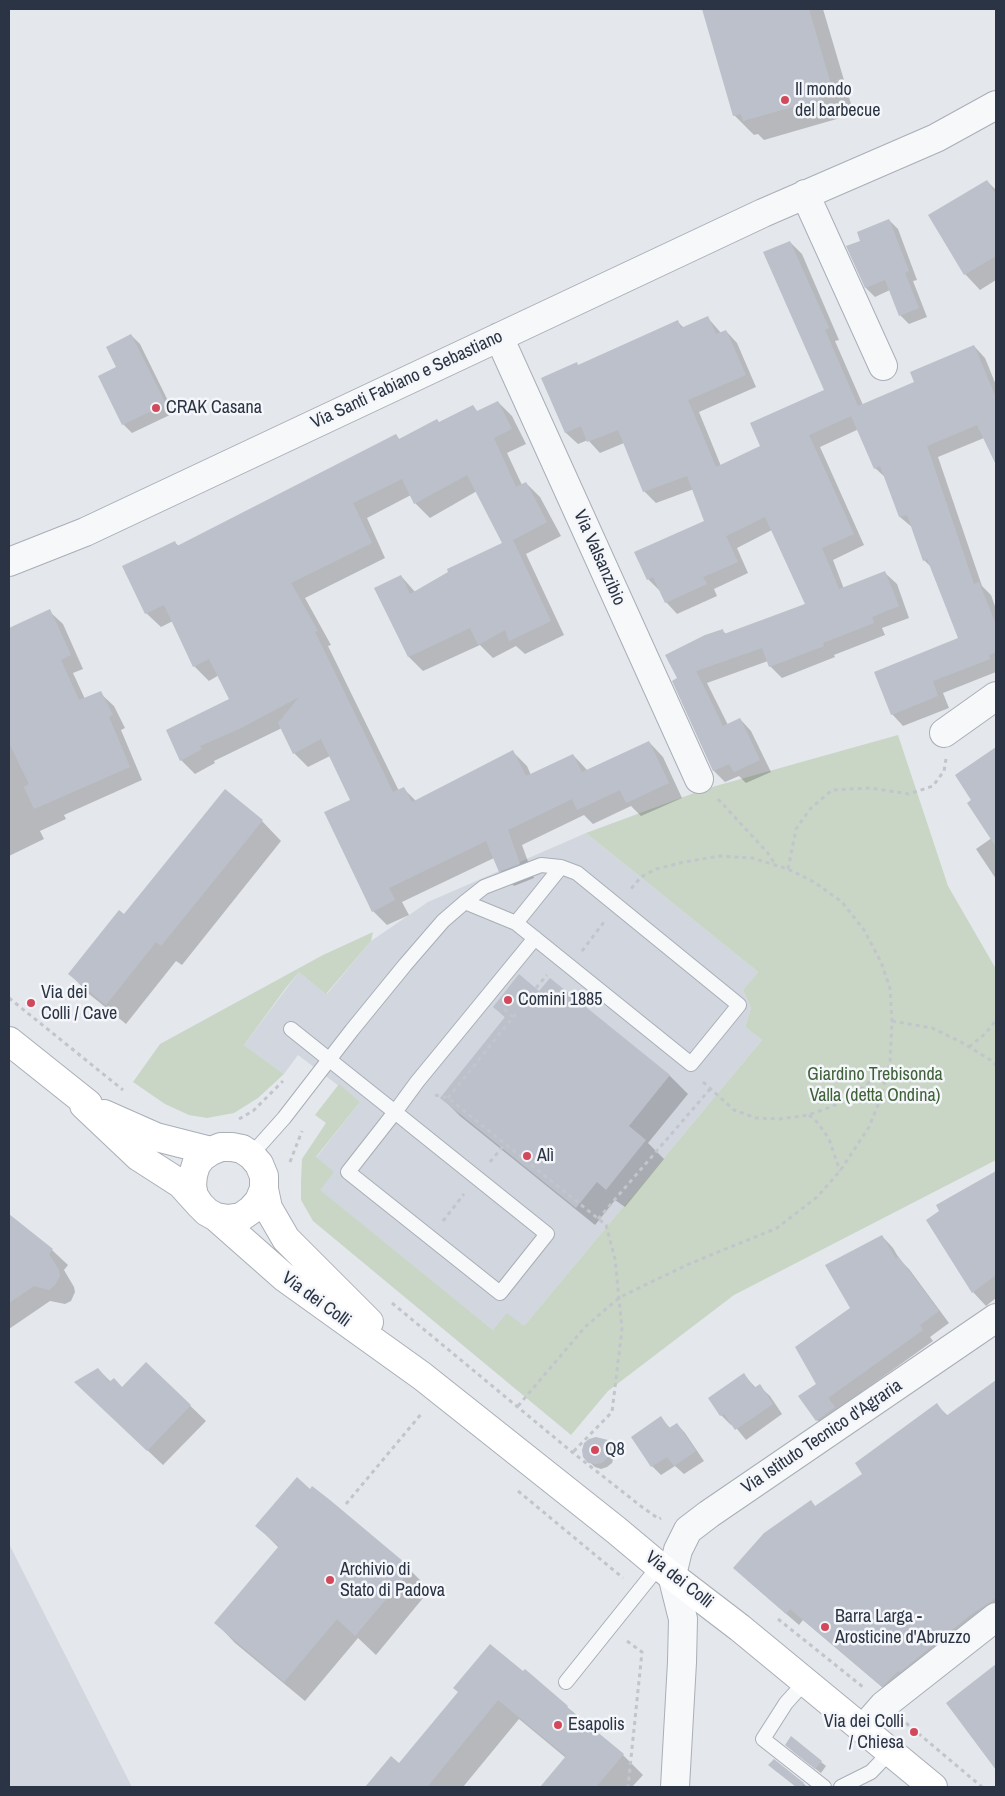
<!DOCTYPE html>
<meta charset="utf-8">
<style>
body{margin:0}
#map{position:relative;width:1005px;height:1796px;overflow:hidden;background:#e4e7ec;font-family:"Archivo Narrow",sans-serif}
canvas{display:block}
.frame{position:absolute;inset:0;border:10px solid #2b3445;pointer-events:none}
</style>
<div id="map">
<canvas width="1005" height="1796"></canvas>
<div class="frame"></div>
</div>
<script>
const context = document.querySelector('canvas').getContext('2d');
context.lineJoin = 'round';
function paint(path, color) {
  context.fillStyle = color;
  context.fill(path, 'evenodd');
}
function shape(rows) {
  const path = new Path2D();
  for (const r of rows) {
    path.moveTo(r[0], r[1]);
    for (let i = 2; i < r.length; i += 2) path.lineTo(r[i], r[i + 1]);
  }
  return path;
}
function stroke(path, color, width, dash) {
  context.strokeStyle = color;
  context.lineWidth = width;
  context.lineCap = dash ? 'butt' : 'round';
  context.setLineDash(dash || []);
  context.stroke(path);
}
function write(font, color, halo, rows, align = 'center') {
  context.font = font + ' "Archivo Narrow",sans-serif';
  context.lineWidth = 5;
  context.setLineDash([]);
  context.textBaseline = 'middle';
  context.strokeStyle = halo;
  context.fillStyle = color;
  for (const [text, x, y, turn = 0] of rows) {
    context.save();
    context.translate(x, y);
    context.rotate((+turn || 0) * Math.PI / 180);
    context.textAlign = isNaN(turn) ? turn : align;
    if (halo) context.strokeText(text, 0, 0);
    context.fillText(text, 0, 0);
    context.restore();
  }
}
paint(shape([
 [586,833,758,972,743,990,751,1008,745,1027,762,1040,524,1326,493,1330,319,1190,316,1158,360,1102,298,1055,284,1074,244,1045,299,972,327,994,371,941,428,902],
 [9,1544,132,1787,9,1787]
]), '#d2d6de');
paint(shape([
 [898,735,948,886,996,969,996,1160,734,1295,608,1391,571,1435,313,1221,301,1200,301,1182,302,1159,326,1123,315,1115,339,1084,360,1102,316,1157,334,1172,320,1190,493,1330,507,1313,524,1326,762,1040,745,1027,751,1008,743,990,758,972,586,833,705,789],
 [373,932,371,941,326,994,299,972,285,989,244,1045,284,1074,258,1098,234,1113,207,1118,189,1115,165,1104,133,1082,160,1044,323,955]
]), '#c9d6c5');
paint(shape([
 [703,9,823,9,854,114,764,140,758,134,754,135,734,115],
 [987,181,996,190,996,280,980,290,965,274],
 [889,220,898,229,917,280,913,281,927,317,909,324,900,315,890,290,875,297,866,288,847,247,862,241],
 [790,242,802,254,839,340,835,341,863,405,915,383,974,346,985,358,996,385,996,463,984,438,938,457,982,586,991,595,996,609,996,672,943,693,949,708,903,726,892,714,960,639,932,568,924,560,913,528,900,517,887,479,875,468,859,429,820,447,864,545,833,560,844,589,885,573,897,584,909,618,882,628,885,635,834,655,835,657,782,678,770,666,768,661,707,683,728,725,740,719,751,731,771,772,746,783,739,776,725,782,714,771,679,679,722,630,727,635,806,604,772,530,737,548,748,573,714,589,717,596,677,614,666,602,660,591,648,579,636,552,706,521,694,489,656,503,644,491,624,443,600,453,588,440,578,444,566,433,542,379,579,366,677,321,684,328,708,318,721,333,726,331,737,343,756,387,699,412,721,466,762,447,826,390],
 [131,335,140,344,174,413,132,433,123,424,117,368],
 [498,402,512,416,526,444,507,453,522,485,526,483,540,497,561,536,526,554,564,635,525,654,516,646,493,658,480,645,423,671,409,657,376,588,401,576,416,593,503,543,477,491,430,518,415,503,411,495,367,518,385,558,305,598,331,645,328,646,399,791,403,788,416,801,513,752,527,766,531,775,573,755,588,771,649,742,663,757,682,798,641,816,631,806,593,824,584,815,522,845,534,878,514,886,500,871,494,858,402,902,409,915,387,925,373,911,352,800,330,756,308,767,294,753,282,728,214,761,215,763,195,774,181,760,231,699,219,675,209,681,194,666,173,621,161,627,146,613,174,542,179,546,396,435,400,440,439,423,473,407,478,412],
 [49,611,63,624,83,669,73,673,85,699,100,693,114,706,125,728,121,730,142,780,64,815,66,819,40,831,44,839,9,856,9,629],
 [996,749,996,831,993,833,956,776],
 [262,821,281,841,182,965,176,961,126,1024,89,994,70,974,124,916],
 [996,835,996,879,976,849],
 [550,980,670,1076,688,1094,648,1143,664,1159,625,1207,615,1200,595,1225,460,1116,442,1098,506,1018,495,1007,539,993],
 [996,1172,996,1298,986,1306,973,1292,927,1220,941,1211,938,1205],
 [9,1215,52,1250,68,1265,64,1270,74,1287,75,1292,71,1301,65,1304,50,1301,9,1329,9,1284,12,1280,9,1277],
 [882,1236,893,1248,900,1260,909,1269,949,1323,930,1337,933,1341,838,1409,828,1431,817,1420,817,1384],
 [146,1363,206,1421,163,1465,91,1397,98,1369,111,1382,122,1388],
 [744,1375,756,1388,759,1386,770,1396,782,1414,746,1440,733,1424,731,1425,721,1415],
 [996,1382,996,1448,979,1460,996,1482,996,1618,895,1698,803,1620,799,1625,747,1580,811,1502,816,1507,864,1474,937,1405,948,1416],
 [661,1418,670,1428,677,1424,685,1433,704,1461,684,1474,675,1466,661,1475,652,1466,632,1437],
 [612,1442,617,1447,612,1463,607,1467,601,1469,595,1467,584,1457],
 [310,1491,329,1501,403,1563,423,1583,421,1585,428,1592,376,1655,358,1638,305,1701,235,1643,216,1623,279,1548,257,1526],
 [996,1666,996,1768,948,1703],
 [525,1671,623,1755,643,1775,632,1787,542,1787,566,1758,519,1719,463,1787,367,1787,392,1758,400,1764],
 [791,1750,821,1762,826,1766,821,1773],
 [774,1760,804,1784,807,1787,797,1787,775,1770]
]), '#0003');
paint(shape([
 [702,9,809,9,834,95,743,121,741,114,733,116],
 [987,180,996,195,996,256,964,275,928,215],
 [889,219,909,271,905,273,919,308,899,316,885,280,865,288,846,246,860,241,857,232],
 [790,241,829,328,825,330,858,406,914,382,910,372,974,345,996,398,996,465,977,425,927,446,974,584,979,582,996,625,996,652,989,655,990,659,933,681,938,696,891,715,874,672,958,638,927,559,923,561,907,515,899,517,880,466,874,469,851,416,809,435,854,534,822,548,839,589,885,571,899,606,872,617,874,623,823,643,824,646,769,667,762,648,696,671,723,726,740,718,760,760,734,772,729,764,713,771,672,681,677,678,665,655,705,635,723,629,724,634,805,604,765,517,726,536,738,562,703,577,707,584,665,603,653,577,647,580,634,552,704,521,687,476,643,492,618,430,587,442,581,426,565,433,541,378,577,362,578,365,678,320,681,328,708,316,716,334,726,330,746,375,688,400,716,467,760,446,750,423,824,390,763,252],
 [131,334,166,404,122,425,98,376,116,367,106,347],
 [498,401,512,429,494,438,516,487,526,482,547,522,513,540,551,621,509,641,505,630,478,645,470,628,408,657,374,588,401,575,410,594,448,572,447,569,502,543,467,475,414,504,402,479,353,503,372,543,291,583,318,631,315,632,393,792,404,787,412,802,513,750,526,776,573,754,582,772,649,741,669,783,626,803,620,790,577,810,572,799,508,830,520,864,499,872,486,841,389,888,395,900,372,912,324,812,350,800,321,739,293,754,278,723,299,697,241,728,200,746,202,749,180,761,166,730,229,699,209,659,193,667,164,605,145,614,122,566,175,541,177,546,396,434,399,439,437,419,439,422,473,405,477,411],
 [50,609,71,655,61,660,79,700,101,691,113,715,109,717,130,767,34,809,24,787,29,784,9,743,9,628],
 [996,747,996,847,967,803,971,800,955,775],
 [225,789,263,820,161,946,156,942,106,1005,68,974,119,910,124,914],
 [519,974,539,991,550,978,670,1075,629,1126,646,1140,606,1190,597,1182,576,1208,440,1098,505,1017,493,1007],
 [996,1171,996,1275,972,1293,926,1220,939,1211,936,1205],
 [9,1214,53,1249,49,1254,59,1270,60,1276,55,1285,49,1290,34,1286,9,1303],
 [882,1235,896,1259,898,1256,939,1311,920,1325,923,1330,828,1398,835,1407,816,1421,798,1396,816,1384,795,1347,850,1308,825,1265],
 [146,1362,191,1405,147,1451,74,1382,98,1368,109,1382,114,1378,122,1387],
 [744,1373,754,1388,760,1384,773,1404,735,1430,724,1414,720,1416,708,1398],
 [996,1380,996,1598,969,1616,900,1672,898,1671,882,1687,790,1609,786,1614,733,1568,764,1533,811,1500,815,1506,862,1474,855,1463,937,1403,946,1416],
 [661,1416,669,1428,677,1423,696,1451,674,1466,667,1457,651,1467,631,1437],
 [596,1437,612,1441,607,1458,602,1463,595,1464,588,1463,583,1457,582,1450,584,1443,589,1439],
 [297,1477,310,1489,312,1486,330,1500,404,1562,401,1565,409,1572,355,1636,337,1619,284,1682,214,1623,279,1546,255,1526],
 [490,1644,523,1671,525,1669,568,1706,567,1707,624,1754,596,1787,540,1787,566,1756,498,1700,428,1786,430,1787,365,1787,391,1756,399,1763,458,1692,453,1688],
 [996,1664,996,1770,946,1703],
 [791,1736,822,1761,815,1769,785,1745],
 [774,1759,804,1783,801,1787,796,1787,768,1765]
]), '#bbc0ca');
const lane = shape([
 [516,923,561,867],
 [291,1029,346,1073,395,1112,411,1125,547,1234,500,1293,348,1172,395,1112,417,1082,535,938],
 [251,1155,284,1118,352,1030,405,965,443,921,465,902,484,887,541,865,561,867,577,873,739,1005,691,1064,516,923,465,902],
 [566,1682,659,1566],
 [805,1682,786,1703,763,1739,824,1787],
 [841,1787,871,1772,891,1751]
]);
const street = shape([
 [805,194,883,366],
 [499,337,699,779],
 [9,562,85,532,763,213,936,138,996,105],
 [944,733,996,696],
 [863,1729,884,1705,996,1617],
 [675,1787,682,1662,683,1619,672,1575,678,1550,688,1530,709,1514,996,1318]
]);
const secondary = shape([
 [9,1041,88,1104,84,1105],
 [84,1105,139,1157,181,1184,200,1205],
 [104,1114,156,1137,211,1151],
 [264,1189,259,1201,251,1210,241,1217,228,1219,216,1217,207,1212,200,1205,194,1196,192,1186,193,1175,196,1165,202,1157,211,1151,221,1147,232,1147,242,1149,251,1155,259,1164,264,1176,264,1189,268,1208,286,1239,369,1322],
 [216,1217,284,1277,422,1376,616,1530,659,1566,740,1628,933,1787]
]);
stroke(lane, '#a9aeb7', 16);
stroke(street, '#a9aeb7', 30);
stroke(secondary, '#a9aeb7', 30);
stroke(shape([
 [718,799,767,852,775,864],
 [788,869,796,829,810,809,832,790,870,788,909,794,933,786,944,771,946,759],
 [582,951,604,922],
 [536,988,547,975],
 [9,998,123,1090],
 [504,1009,513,1017],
 [892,1021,932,1028,961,1042,989,1059,996,1065],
 [969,1047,986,1033,996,1020],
 [703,1082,734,1110,756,1118,780,1119,808,1115,831,1107,850,1097,888,1068],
 [435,1095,448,1098,606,1225,615,1259,622,1329,612,1412,573,1452],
 [448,1098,518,1011],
 [809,1115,818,1123,829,1139,840,1171],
 [239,1119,253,1111,283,1081],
 [290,1162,302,1131],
 [490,1162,505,1144],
 [598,1219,711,1088],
 [443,1221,464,1194],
 [392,1303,572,1452,642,1507,659,1519,661,1518],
 [518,1406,585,1327,620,1297,689,1264,777,1228,817,1197,840,1171,869,1127,880,1100,890,1063,892,1021,890,988,881,962,864,930,842,902,814,882,788,869,752,858,720,856,684,862,656,869,641,877,630,890],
 [518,1491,623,1578],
 [346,1504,422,1413],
 [778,1619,863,1687],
 [627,1641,642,1652,628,1787],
 [906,1723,982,1787]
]), '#c2c5cb', 3, [4, 4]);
stroke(lane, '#f7f8fa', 14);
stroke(street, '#f7f8fa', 28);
stroke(secondary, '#fff', 28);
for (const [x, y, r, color] of [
 [785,100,5,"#d1495b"],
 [156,408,5,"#d1495b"],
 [508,1000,5,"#d1495b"],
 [31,1003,5,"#d1495b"],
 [527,1156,5,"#d1495b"],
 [595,1450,5,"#d1495b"],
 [330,1580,5,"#d1495b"],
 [825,1627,5,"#d1495b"],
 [558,1725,5,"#d1495b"],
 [914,1732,5,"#d1495b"]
]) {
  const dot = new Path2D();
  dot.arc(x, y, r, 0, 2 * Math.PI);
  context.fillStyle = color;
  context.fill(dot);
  stroke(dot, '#f4f6f9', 2);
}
write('18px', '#2b3445', '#f4f6f9', [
 ["Il mondo",795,90],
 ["del barbecue",795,111],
 ["CRAK Casana",166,408],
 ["Via dei",41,993],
 ["Colli / Cave",41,1014],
 ["Comini 1885",518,1000],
 ["Alì",537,1156],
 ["Q8",605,1450],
 ["Archivio di",340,1570],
 ["Stato di Padova",340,1591],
 ["Barra Larga -",835,1617],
 ["Arosticine d'Abruzzo",835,1638],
 ["Via dei Colli",904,1722,"right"],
 ["/ Chiesa",904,1743,"right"],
 ["Esapolis",568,1725]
], 'left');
write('18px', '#2b3445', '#f4f6f9', [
 ["Via Santi Fabiano e Sebastiano",407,380,-25],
 ["Via Valsanzibio",599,558,66],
 ["Via dei Colli",316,1300,36],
 ["Via Istituto Tecnico d'Agraria",822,1437,-34],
 ["Via dei Colli",679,1580,38]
]);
write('18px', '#3f6138', '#f4f6f9', [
 ["Giardino Trebisonda",875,1075],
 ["Valla (detta Ondina)",875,1096]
]);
</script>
